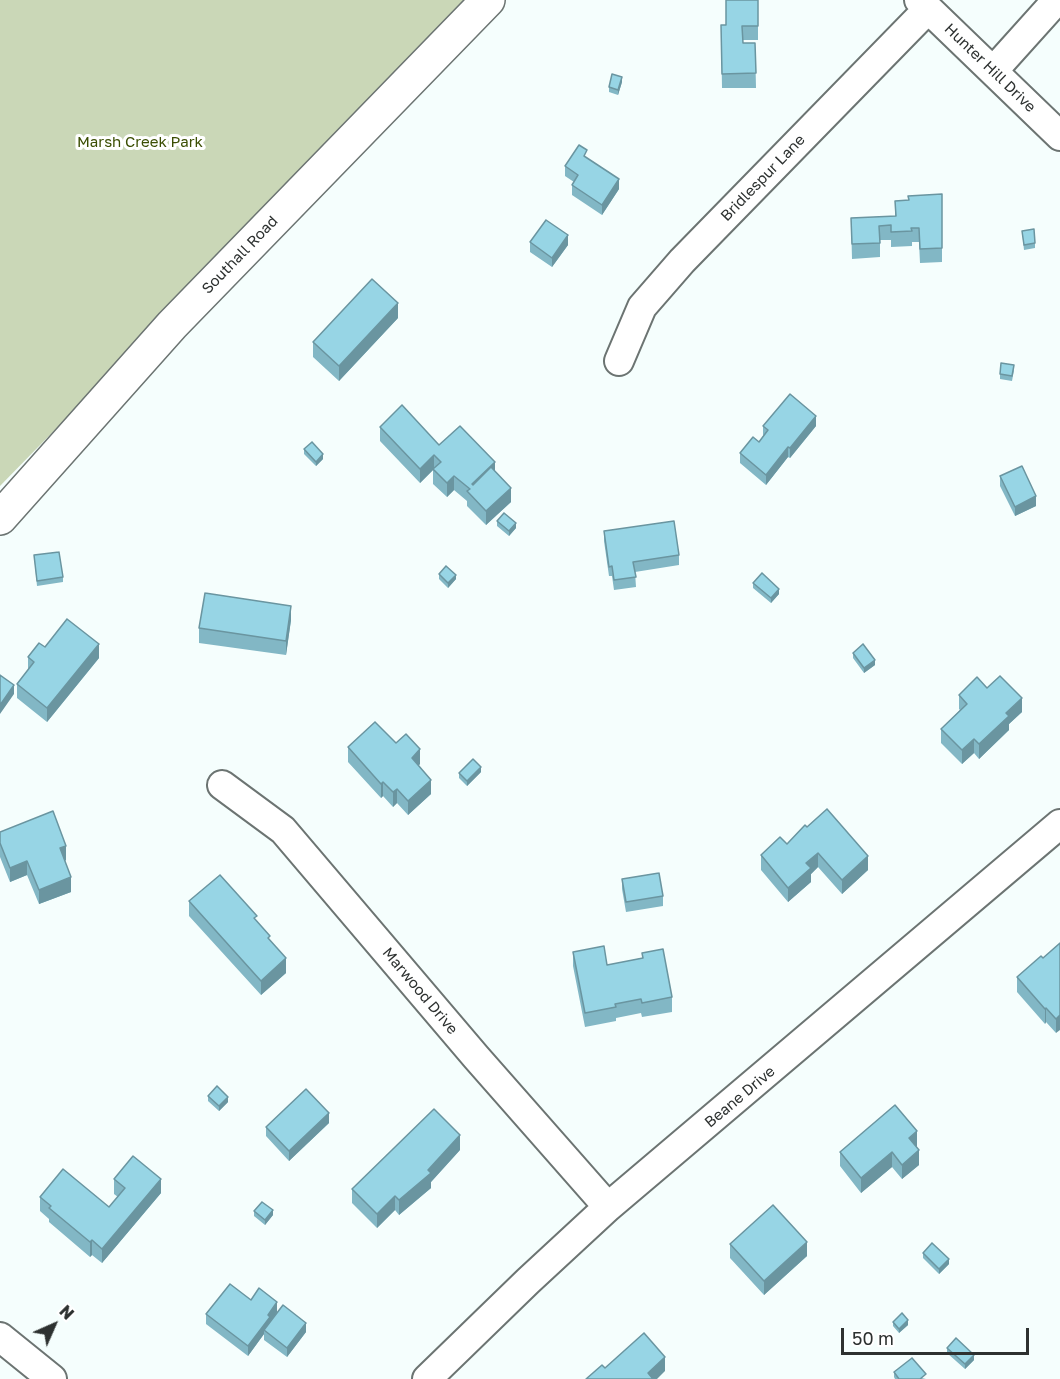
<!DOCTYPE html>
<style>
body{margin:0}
#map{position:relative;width:1060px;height:1379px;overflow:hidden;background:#f5fefd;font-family:"Golos Text",sans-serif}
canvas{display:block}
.north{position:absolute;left:24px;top:1295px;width:60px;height:60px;-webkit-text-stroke:4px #fff;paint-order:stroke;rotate:45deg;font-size:16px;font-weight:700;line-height:24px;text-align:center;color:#2d3130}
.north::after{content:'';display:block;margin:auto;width:21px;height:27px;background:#2d3130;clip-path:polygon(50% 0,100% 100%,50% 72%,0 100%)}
.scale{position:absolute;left:841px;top:1328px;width:188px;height:27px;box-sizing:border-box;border:3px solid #2d3130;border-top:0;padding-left:8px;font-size:18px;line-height:21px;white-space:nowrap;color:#2d3130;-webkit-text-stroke:4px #fff;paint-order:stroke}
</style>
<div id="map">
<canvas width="1060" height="1379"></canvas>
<div class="north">N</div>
<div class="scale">50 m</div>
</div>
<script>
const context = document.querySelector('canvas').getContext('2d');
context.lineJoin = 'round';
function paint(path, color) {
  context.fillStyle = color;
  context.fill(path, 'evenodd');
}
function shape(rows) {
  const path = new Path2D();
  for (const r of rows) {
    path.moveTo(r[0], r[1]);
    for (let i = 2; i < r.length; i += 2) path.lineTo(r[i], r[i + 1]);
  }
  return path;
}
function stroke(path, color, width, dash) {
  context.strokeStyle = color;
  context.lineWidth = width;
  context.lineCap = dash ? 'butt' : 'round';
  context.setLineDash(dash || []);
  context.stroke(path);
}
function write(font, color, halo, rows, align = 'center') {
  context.font = font + ' "Golos Text",sans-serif';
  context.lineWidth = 6;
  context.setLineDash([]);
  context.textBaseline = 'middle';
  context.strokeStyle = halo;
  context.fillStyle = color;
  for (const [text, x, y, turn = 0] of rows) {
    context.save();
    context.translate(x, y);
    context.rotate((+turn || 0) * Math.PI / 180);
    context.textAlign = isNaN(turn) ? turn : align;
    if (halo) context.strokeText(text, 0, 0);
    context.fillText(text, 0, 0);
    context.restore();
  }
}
paint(shape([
 [0,0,475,0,0,486]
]), '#cad7b7');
const street = shape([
 [919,0,1060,136],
 [994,70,1057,0],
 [619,361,642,307,682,261,928,9],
 [222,785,283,830,476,1057,608,1207],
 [0,1337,52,1379],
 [427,1379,528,1281,608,1207,1060,824]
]);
const secondary = shape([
 [0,518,172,325,488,0]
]);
stroke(street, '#6c7472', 32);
stroke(secondary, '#6c7472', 36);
stroke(street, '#fff', 28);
stroke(secondary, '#fff', 33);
paint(shape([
 [758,0,758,40,743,40,743,43,755,43,756,88,722,88,721,25,726,25],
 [622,82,618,95,609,92,609,87],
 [565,166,619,189,602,215,572,195,572,185,574,182,565,176],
 [942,194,942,262,920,263,919,242,912,242,912,246,891,247,891,240,880,240,880,257,852,259,851,218,895,216,895,201,908,200],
 [1022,231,1035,243,1035,248,1024,250],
 [530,242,568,245,552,267,530,252],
 [398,318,339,381,313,357,313,342],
 [1014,370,1012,381,1000,379,1000,374],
 [763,426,816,426,790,458,788,457,766,485,740,463,740,453,759,442,763,436],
 [380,427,439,445,495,471,511,502,486,525,467,506,467,501,454,490,447,497,433,484,433,470,420,483,380,441],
 [304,449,323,459,316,466,304,454],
 [1000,476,1036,506,1015,516,1000,486],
 [497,521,516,528,509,536,497,526],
 [604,531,679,555,679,565,635,572,636,587,614,590,612,576,609,576,604,541],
 [34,555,63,577,63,582,37,586],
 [439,574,456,579,448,588,439,579],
 [753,583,779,594,771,603,753,588],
 [291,620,286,655,199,643,199,628],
 [45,647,99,658,47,722,17,698,17,684,28,670,28,657],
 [853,653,875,665,864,673,853,658],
 [987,688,1022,712,1009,724,1009,730,979,759,974,753,962,764,941,743,941,729,960,710,959,709,959,695],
 [396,743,420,764,418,766,431,794,408,815,397,803,393,807,383,796,381,798,348,762,348,747],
 [481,772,467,786,459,778,459,773],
 [805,825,868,870,842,894,818,867,811,874,811,882,788,902,761,870,761,855,787,844],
 [0,832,66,860,65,861,71,892,39,904,27,875,10,882,0,857],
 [622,879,663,896,663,906,626,912,622,889],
 [189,901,257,921,270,940,286,973,261,995,189,916],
 [1060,943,1056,1033,1046,1022,1045,1024,1017,992,1017,977,1043,958],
 [573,952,607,965,642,958,642,953,672,997,672,1012,642,1017,641,1013,616,1018,616,1021,585,1027,573,966],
 [208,1096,228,1102,219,1111,208,1101],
 [329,1123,289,1161,266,1136,266,1127],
 [916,1146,919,1165,902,1179,892,1167,861,1193,840,1166,840,1152,917,1146],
 [460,1150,431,1182,431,1188,399,1215,395,1210,377,1228,352,1203,352,1189],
 [114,1179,161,1193,102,1263,92,1255,90,1257,49,1222,49,1219,40,1211,40,1197,109,1207,118,1197,114,1194],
 [254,1211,273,1215,265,1225,254,1216],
 [730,1244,807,1256,764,1295,730,1258],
 [923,1253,949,1264,939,1274,923,1258],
 [251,1300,277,1312,306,1332,287,1357,264,1340,264,1334,248,1356,206,1324,206,1314],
 [893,1322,908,1325,899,1333,893,1326],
 [947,1348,974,1360,965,1369,947,1353],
 [894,1372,926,1379,895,1379,894,1377]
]), '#82b7c5');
paint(shape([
 [622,77,622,82,618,95,618,90],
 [619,179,619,189,602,215,602,205],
 [568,235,568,245,552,267,552,258],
 [398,303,398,318,339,381,339,366],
 [816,416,816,426,790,458,790,448],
 [788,447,788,457,766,485,766,475],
 [323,454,323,459,316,466,316,462],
 [434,455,434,469,420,483,420,469],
 [495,462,495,476,473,497,472,484],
 [454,476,454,490,447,497,447,483],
 [511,488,511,502,486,525,486,511],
 [1036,496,1036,506,1015,516,1015,507],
 [516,523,516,528,509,536,509,531],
 [456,575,456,579,448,588,448,583],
 [779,589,779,594,771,603,771,598],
 [291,606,291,620,286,655,286,641],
 [99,644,99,658,47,722,47,708],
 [875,660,875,665,864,673,864,668],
 [14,685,14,694,0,714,0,705],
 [1022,698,1022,712,1009,724,1009,730,979,759,979,744,1006,713],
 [974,739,974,753,962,764,962,750],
 [420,749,420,764,412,772,412,758],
 [481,767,481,772,467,786,467,781],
 [431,780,431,794,408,815,408,801],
 [383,782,383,796,381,798,381,784],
 [397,789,397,803,393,807,393,792],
 [66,846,66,860,60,863,60,848],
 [818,853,818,867,811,874,811,882,788,902,788,888,806,863],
 [868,856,868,870,842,894,842,880],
 [27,861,27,875,10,882,10,868],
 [71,877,71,892,39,904,39,890],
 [286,958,286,973,261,995,261,981],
 [1046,1008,1046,1022,1045,1024,1045,1009],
 [1060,1015,1060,1030,1056,1033,1056,1019],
 [228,1097,228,1102,219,1111,219,1106],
 [329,1113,329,1123,289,1161,289,1151],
 [917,1131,917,1146,909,1152,909,1138],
 [460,1135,460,1150,431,1182,431,1188,399,1215,399,1200],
 [919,1150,919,1165,902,1179,902,1165],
 [892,1152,892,1167,861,1193,861,1178],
 [161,1179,161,1193,102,1263,102,1249],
 [395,1196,395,1210,377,1228,377,1214],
 [273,1210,273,1215,265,1225,265,1220],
 [92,1240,92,1255,90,1257,90,1242],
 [807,1242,807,1256,764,1295,764,1281],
 [949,1259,949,1264,939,1274,939,1269],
 [277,1302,277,1312,264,1330,264,1334,248,1356,248,1346],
 [908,1320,908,1325,899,1333,899,1329],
 [306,1323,306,1332,287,1357,287,1348],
 [974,1355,974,1360,965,1369,965,1364],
 [665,1357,665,1371,657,1379,648,1379,648,1373]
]), '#6a95a0');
const building = shape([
 [726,0,758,0,758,26,742,26,743,43,755,43,756,73,722,74,721,25,726,25,726,0],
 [612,74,622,77,618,90,609,87,612,74],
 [579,145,587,150,584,156,619,179,602,205,572,185,578,175,565,166,579,145],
 [942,194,942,248,920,249,919,228,911,228,912,231,891,232,891,225,879,226,880,243,852,244,851,218,896,216,895,201,909,200,908,196,942,194],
 [546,220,568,235,552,258,530,242,546,220],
 [1034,229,1035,243,1024,245,1022,231,1034,229],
 [372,279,398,303,339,366,313,342,372,279],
 [1001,363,1014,365,1012,376,1000,374,1001,363],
 [790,394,816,416,790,448,788,447,766,475,740,453,753,437,759,442,768,430,763,426,790,394],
 [402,405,439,445,460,426,495,462,472,484,473,485,491,467,511,488,486,511,467,491,470,489,454,476,447,483,433,469,441,462,434,455,420,469,380,427,402,405],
 [312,442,323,454,316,462,304,449,312,442],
 [1022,466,1036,496,1015,507,1000,476,1022,466],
 [504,513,516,523,509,531,497,521,504,513],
 [674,521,679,555,633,562,636,577,614,580,612,566,609,567,604,531,674,521],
 [59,552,63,577,37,581,34,555,59,552],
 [446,566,456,575,448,583,439,574,446,566],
 [762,573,779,589,771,598,753,583,762,573],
 [205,593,291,606,286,641,199,628,205,593],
 [67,619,99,644,47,708,17,684,34,662,28,657,39,643,45,647,67,619],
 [863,644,875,660,864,668,853,653,863,644],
 [0,675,14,685,0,705,0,675],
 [1000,676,1022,698,1006,713,1009,716,979,744,974,739,962,750,941,729,967,704,959,695,977,677,987,688,1000,676],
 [375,722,396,743,406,734,420,749,412,758,431,780,408,801,397,789,393,792,383,782,381,784,348,747,375,722],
 [473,759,481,767,467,781,459,773,473,759],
 [827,809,868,856,842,880,818,853,806,863,811,868,788,888,761,855,780,837,787,844,805,825,807,827,827,809],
 [53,811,66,846,60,848,71,877,39,890,27,861,10,868,0,843,0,832,53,811],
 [659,873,663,896,626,902,622,879,659,873],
 [220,875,257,916,254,918,270,936,268,938,286,958,261,981,189,901,220,875],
 [1060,943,1060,1015,1056,1019,1046,1008,1045,1009,1017,977,1041,956,1043,958,1060,943],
 [604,946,607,965,643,958,642,953,663,949,672,997,642,1003,641,999,615,1004,616,1007,585,1013,573,952,604,946],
 [217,1086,228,1097,219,1106,208,1096,217,1086],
 [306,1089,329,1113,289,1151,266,1127,306,1089],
 [895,1105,917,1131,909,1138,919,1150,902,1165,892,1152,861,1178,840,1152,895,1105],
 [434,1109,460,1135,428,1170,431,1173,399,1200,395,1196,377,1214,352,1189,434,1109],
 [133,1156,161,1179,102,1249,92,1240,90,1242,49,1208,51,1206,40,1197,63,1169,109,1207,125,1188,114,1179,133,1156],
 [262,1202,273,1210,265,1220,254,1211,262,1202],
 [773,1205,807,1242,764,1281,730,1244,773,1205],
 [932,1243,949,1259,939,1269,923,1253,932,1243],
 [230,1284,251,1300,259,1288,277,1302,268,1315,270,1317,248,1346,206,1314,230,1284],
 [283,1305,306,1323,287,1348,264,1330,283,1305],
 [902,1313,908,1320,899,1329,893,1322,902,1313],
 [644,1333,665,1357,648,1373,653,1379,586,1379,602,1365,605,1368,644,1333],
 [956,1338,974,1355,965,1364,947,1348,956,1338],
 [912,1358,926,1374,920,1379,899,1379,894,1372,912,1358]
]);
paint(building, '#97d5e5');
stroke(building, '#6a95a0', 1.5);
write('15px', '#2d3130', '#fff', [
 ["Hunter Hill Drive",990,68,44],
 ["Bridlespur Lane",763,178,-46],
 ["Southall Road",240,255,-46],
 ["Marwood Drive",420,991,50],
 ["Beane Drive",740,1097,-40]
]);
write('15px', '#3b4e03', '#fff', [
 ["Marsh Creek Park",140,142]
]);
</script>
